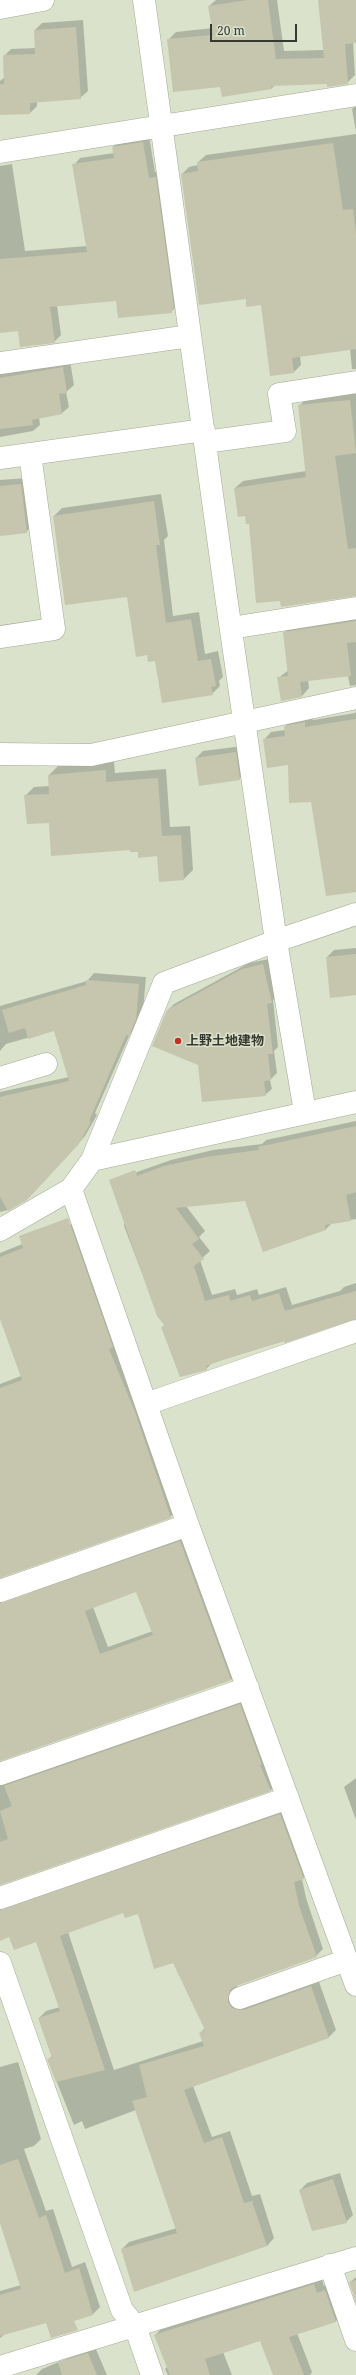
<!DOCTYPE html>
<meta charset="utf-8">
<style>
body{margin:0}
#map{position:relative;width:356px;height:2375px;overflow:hidden;background:#dae2cb;font-family:"Noto Serif",serif}
canvas{display:block}
.scale{position:absolute;left:210px;top:24px;width:87px;height:18px;box-sizing:border-box;border:2px solid #363930;border-top:0;padding-left:5px;font-size:12px;line-height:14px;white-space:nowrap;color:#363930;-webkit-text-stroke:3px #dae2cb;paint-order:stroke}
</style>
<div id="map">
<canvas width="356" height="2375"></canvas>
<div class="scale">20 m</div>
</div>
<script>
const context = document.querySelector('canvas').getContext('2d');
context.lineJoin = 'round';
function paint(path, color) {
  context.fillStyle = color;
  context.fill(path, 'evenodd');
}
function shape(rows) {
  const path = new Path2D();
  for (const r of rows) {
    path.moveTo(r[0], r[1]);
    for (let i = 2; i < r.length; i += 2) path.lineTo(r[i], r[i + 1]);
  }
  return path;
}
function stroke(path, color, width, dash) {
  context.strokeStyle = color;
  context.lineWidth = width;
  context.lineCap = dash ? 'butt' : 'round';
  context.setLineDash(dash || []);
  context.stroke(path);
}
function write(font, color, halo, rows, align = 'center') {
  context.font = font + ' "Noto Serif","Noto Sans JP",serif';
  context.lineWidth = 3;
  context.setLineDash([]);
  context.textBaseline = 'middle';
  context.strokeStyle = halo;
  context.fillStyle = color;
  for (const [text, x, y, turn = 0] of rows) {
    context.save();
    context.translate(x, y);
    context.rotate((+turn || 0) * Math.PI / 180);
    context.textAlign = isNaN(turn) ? turn : align;
    if (halo) context.strokeText(text, 0, 0);
    context.fillText(text, 0, 0);
    context.restore();
  }
}
paint(shape([
 [216,0,277,0,284,51,324,50,319,0,356,0,356,42,353,42,355,75,347,83,275,85,271,89,221,86,168,40,176,32,213,28,209,6],
 [83,20,88,91,80,98,37,101,37,106,30,113,0,114,0,81,5,77,4,56,11,49,36,48,35,30,42,23],
 [356,105,356,132,352,109],
 [356,134,356,369,352,369,350,349,300,356,301,365,294,372,261,304,246,298,182,174,189,167,198,165,198,162,206,155],
 [149,136,155,172,162,171,178,305,171,312,117,300,57,305,61,335,54,342,19,330,0,332,0,166,12,164,25,251,87,246,74,165,80,158,114,153,113,147,120,140],
 [70,361,74,385,66,392,69,407,62,413,39,417,40,425,33,431,0,437,0,372],
 [356,393,356,595,281,600,235,488,243,481,306,471,299,406,307,398],
 [27,478,33,525,26,532,0,535,0,480],
 [161,494,168,536,164,540,173,616,199,612,205,654,218,651,223,677,219,681,220,686,212,694,147,654,128,596,54,516,62,508],
 [356,615,356,685,350,686,348,676,308,680,309,688,302,696,278,678,289,670,284,633,292,625],
 [356,710,356,890,312,801,289,764,264,740,271,732,285,730,285,727,292,719,312,715,313,720,355,713],
 [243,746,247,772,239,779,196,758,203,751],
 [114,762,115,773,166,769,170,827,190,826,193,870,184,879,158,855,131,849,50,822,25,796,34,787,50,786,49,775,58,766],
 [356,948,356,994,327,957,334,950],
 [269,959,278,996,273,1000,278,1047,274,1051,277,1073,270,1080,272,1089,265,1095,199,1064,168,1010,174,1004,249,963],
 [94,973,146,977,143,1011,136,1028,130,1034,95,1113,97,1115,85,1136,34,1192,8,1210,0,1212,0,1092,69,1077,55,1030,6,1044,0,1051,0,1006,87,981],
 [356,1121,356,1219,332,1223,325,1230,245,1199,186,1206,205,1231,199,1237,210,1251,200,1260,212,1295,235,1289,237,1295,257,1289,259,1295,286,1287,292,1305,340,1291,344,1287,356,1283,356,1319,212,1363,206,1369,162,1327,165,1325,158,1315,124,1226,131,1179,137,1172,171,1160,213,1150,262,1144,266,1140],
 [72,1224,178,1510,170,1517,0,1500,0,1384,21,1376,0,1316,0,1253],
 [188,1534,238,1672,231,1680,0,1760,0,1598,8,1619,37,1587],
 [137,1591,153,1631,108,1647,93,1607],
 [247,1697,278,1782,271,1790,0,1884,0,1775],
 [356,1778,356,1820,344,1787],
 [288,1807,311,1871,302,1879,306,1898,323,1949,316,1956,237,1985,235,1994,318,1979,336,2030,329,2037,193,2086,212,2137,230,2131,252,2196,260,2194,274,2238,267,2246,122,2249,129,2242,177,2228,136,2110,85,2129,82,2121,74,2125,48,2060,52,2056,39,2018,46,2011,60,2007,37,1941,10,1936,0,1940,0,1901],
 [123,1912,138,1913,174,1962,205,2028,200,2033,203,2041,114,2070,68,1932],
 [18,2062,41,2139,34,2146,24,2149,46,2211,53,2209,72,2267,85,2262,100,2307,93,2314,47,2322,5,2334,0,2338,0,2291,21,2285,0,2220,0,2067],
 [340,2173,353,2215,346,2222,300,2190,307,2183],
 [321,2277,324,2286,332,2284,343,2314,336,2321,297,2333,312,2372,310,2375,274,2375,260,2339,223,2352,232,2375,168,2375,165,2369,168,2366,155,2335,162,2328],
 [356,2277,356,2300,350,2282],
 [95,2347,107,2375,36,2375,42,2369]
]), '#0003');
paint(shape([
 [248,0,268,0,276,59,324,58,318,0,356,0,356,43,345,44,348,84,327,87,327,84,271,86,272,89,222,97,220,87,173,92,167,39,213,35,208,6],
 [76,27,81,99,30,103,30,114,0,115,0,84,4,84,3,55,35,54,34,30],
 [143,142,149,178,156,177,174,308,172,309,172,313,118,318,116,301,50,307,55,343,20,347,18,331,0,333,0,259,87,252,72,164,114,158,112,147],
 [333,143,343,210,353,209,356,234,356,349,292,358,294,373,270,376,261,305,246,307,246,299,199,305,181,174,198,171,197,162],
 [63,367,67,393,59,394,62,414,32,420,33,425,0,429,0,378],
 [350,400,356,453,335,456,348,549,356,548,356,596,281,607,280,601,256,603,249,524,246,524,245,516,238,517,234,488,306,477,298,405],
 [21,484,27,533,0,536,0,486],
 [154,501,160,545,156,545,166,623,191,619,198,661,211,659,216,686,211,687,213,695,162,703,155,661,148,662,147,655,136,657,127,597,65,605,53,516],
 [356,621,356,642,347,643,351,676,300,682,302,697,281,701,277,677,288,676,283,632],
 [356,719,356,892,326,896,311,802,289,803,288,765,267,768,263,739,285,736,284,726,305,722,305,727],
 [236,752,240,780,199,786,195,758],
 [106,770,106,782,158,778,162,836,181,835,184,880,159,882,157,856,138,858,138,852,130,852,130,850,51,856,49,823,27,824,24,795,49,794,48,775],
 [356,954,356,995,330,998,326,957],
 [263,964,272,1003,267,1004,273,1054,268,1054,271,1080,264,1081,266,1096,202,1102,198,1065,152,1046,167,1010,242,969],
 [86,980,139,984,136,1019,129,1036,126,1035,89,1121,91,1122,78,1145,27,1200,8,1211,0,1197,0,1097,69,1081,54,1031,28,1039,25,1028,9,1033,2,1010,86,985],
 [356,1126,356,1192,346,1195,351,1221,325,1225,326,1230,263,1252,245,1201,176,1208,199,1239,192,1244,204,1259,194,1266,205,1301,229,1295,230,1301,250,1295,252,1301,279,1293,285,1311,356,1291,356,1319,285,1343,284,1341,237,1355,206,1366,207,1370,180,1377,161,1327,165,1326,157,1316,109,1180,135,1170,137,1176,164,1166,206,1157,259,1150,258,1147],
 [68,1218,113,1347,109,1349,135,1412,171,1518,0,1578,0,1388,22,1380,0,1319,0,1257,23,1248,19,1236],
 [180,1541,231,1680,0,1761,0,1603],
 [136,1592,153,1635,100,1654,85,1611],
 [240,1704,262,1765,260,1765,271,1791,0,1885,0,1842,8,1839,0,1811,12,1806,4,1786],
 [280,1814,304,1879,294,1882,299,1906,317,1957,236,1986,230,1990,228,2002,232,2008,244,2010,311,1986,329,2038,184,2090,204,2143,222,2137,244,2203,252,2201,267,2246,134,2292,121,2249,177,2233,132,2101,147,2097,139,2065,204,2046,199,2033,205,2030,173,1963,154,1969,138,1914,125,1918,123,1913,60,1936,105,2070,56,2082,47,2059,52,2058,38,2018,60,2011,36,1942,14,1950,9,1937,0,1941,0,1910],
 [18,2159,39,2218,46,2215,65,2273,79,2268,93,2315,74,2321,78,2330,51,2338,46,2323,0,2336,0,2295,21,2289,0,2223,0,2165],
 [333,2179,347,2223,312,2231,299,2190],
 [356,2280,356,2302,349,2282],
 [314,2284,317,2293,325,2290,336,2322,289,2337,304,2375,273,2375,260,2341,205,2359,210,2375,170,2375,154,2335],
 [88,2353,97,2375,62,2375,58,2362]
]), '#c6c5ad');
const street = shape([
 [144,0,226,596,276,941,305,1112],
 [0,152,356,95],
 [0,363,190,336],
 [205,442,285,431,279,394,356,382],
 [0,458,204,430],
 [231,628,356,608],
 [0,637,54,629,30,454],
 [0,754,91,755,356,698],
 [0,1078,46,1064],
 [92,1160,164,983,276,941,356,914],
 [71,1189,188,1525,356,1985],
 [0,1230,71,1189,92,1160,356,1102],
 [146,1404,356,1331],
 [0,1591,188,1525],
 [0,1774,248,1688],
 [0,1898,288,1798],
 [0,1963,122,2310,135,2326,152,2375],
 [240,1998,347,1960],
 [330,2265,356,2340],
 [0,2367,356,2258]
]);
const primary = shape([
 [0,8,43,0]
]);
stroke(street, '#a1a993', 23);
stroke(primary, '#a1a993', 23);
stroke(street, '#fff', 22);
stroke(primary, '#fff', 22);
for (const [x, y, r, color] of [
 [178,1041,4,"#bf3225"]
]) {
  const dot = new Path2D();
  dot.arc(x, y, r, 0, 2 * Math.PI);
  context.fillStyle = color;
  context.fill(dot);
  stroke(dot, '#dae2cb', 1.5);
}
write('bold 13px', '#363930', '#dae2cb', [
 ["上野土地建物",186,1041]
], 'left');
</script>
